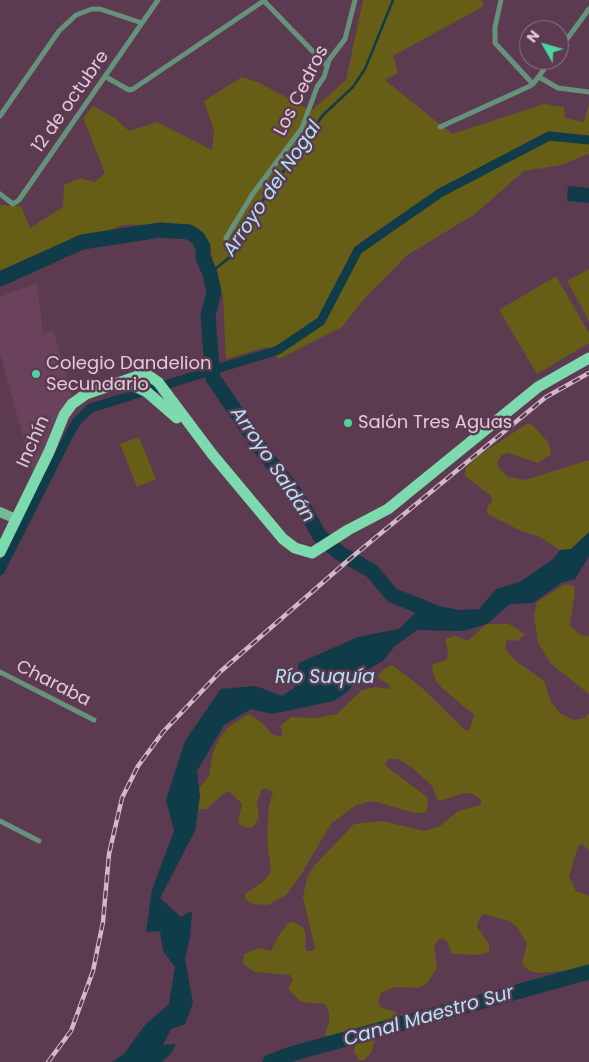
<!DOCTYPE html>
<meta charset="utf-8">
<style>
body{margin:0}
#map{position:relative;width:589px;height:1062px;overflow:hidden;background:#5c3a4f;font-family:Poppins,sans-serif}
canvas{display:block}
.north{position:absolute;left:519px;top:20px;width:50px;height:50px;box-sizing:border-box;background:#5c3a4f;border:1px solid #917486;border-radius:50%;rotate:308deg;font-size:14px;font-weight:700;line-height:20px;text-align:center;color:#e1cbd8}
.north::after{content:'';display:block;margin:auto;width:18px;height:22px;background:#4bd49b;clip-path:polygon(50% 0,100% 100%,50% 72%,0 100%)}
</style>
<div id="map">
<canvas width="589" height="1062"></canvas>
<div class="north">N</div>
</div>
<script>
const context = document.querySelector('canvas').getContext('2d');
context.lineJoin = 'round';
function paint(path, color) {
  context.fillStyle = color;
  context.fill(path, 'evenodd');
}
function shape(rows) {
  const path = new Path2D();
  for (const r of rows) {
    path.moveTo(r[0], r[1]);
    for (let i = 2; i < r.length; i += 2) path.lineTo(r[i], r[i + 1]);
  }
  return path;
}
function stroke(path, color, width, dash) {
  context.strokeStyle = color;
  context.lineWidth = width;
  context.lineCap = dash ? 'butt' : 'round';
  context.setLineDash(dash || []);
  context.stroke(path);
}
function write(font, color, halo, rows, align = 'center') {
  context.font = font + ' Poppins,sans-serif';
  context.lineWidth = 5;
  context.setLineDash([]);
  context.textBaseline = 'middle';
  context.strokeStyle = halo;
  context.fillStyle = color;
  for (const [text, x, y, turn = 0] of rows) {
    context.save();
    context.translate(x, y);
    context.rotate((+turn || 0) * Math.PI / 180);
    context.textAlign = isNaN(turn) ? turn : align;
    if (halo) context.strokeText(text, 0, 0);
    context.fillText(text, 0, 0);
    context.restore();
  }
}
paint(shape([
 [37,283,43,334,53,330,72,395,33,473,0,353,0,297]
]), '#6a425b');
paint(shape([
 [363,0,481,0,484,6,393,56,398,73,385,80,452,134,544,104,564,107,565,118,584,122,589,104,589,154,561,165,524,171,475,214,406,256,364,299,342,327,279,359,266,347,226,359,223,297,210,249,189,224,123,225,36,258,0,277,0,205,21,206,30,228,63,207,64,185,80,178,95,182,105,173,83,118,93,106,115,118,129,131,157,122,212,150,214,130,204,101,242,77,258,82,311,111,346,80],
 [589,269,589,321,567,281],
 [556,276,589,333,589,343,537,374,499,310],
 [528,423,532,425,548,442,551,451,550,455,538,463,508,453,502,455,497,462,498,467,508,477,525,480,589,460,589,532,571,549,560,550,540,537,519,530,491,516,487,513,487,508,492,500,491,496,465,476,466,467,481,454],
 [139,437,156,479,137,487,120,444],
 [565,584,574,586,575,591,570,626,581,635,589,636,589,694,551,664,538,643,534,616,537,602],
 [486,624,509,624,525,634,517,641,507,640,505,649,516,661,544,681,551,702,561,714,574,720,585,718,589,713,589,851,581,843,578,847,569,876,576,891,589,896,589,968,541,973,532,972,524,967,522,962,527,944,517,927,509,921,484,914,480,917,477,927,489,944,489,952,478,955,452,954,447,942,444,939,439,939,434,947,437,968,427,983,419,988,395,987,381,993,378,1002,380,1007,396,1012,401,1019,394,1027,377,1035,371,1053,364,1060,359,1060,354,1052,356,1038,353,1035,349,1033,336,1038,327,1038,325,1034,329,1022,329,1013,325,1004,301,1002,289,990,289,986,293,979,290,975,255,972,243,964,244,954,258,948,271,951,279,935,288,923,293,922,304,928,306,937,305,947,307,951,312,951,315,948,303,897,307,878,314,866,354,824,382,821,425,831,440,826,458,811,481,805,481,800,473,794,464,793,440,801,437,799,432,786,414,769,398,759,389,759,385,763,387,767,426,796,428,800,427,810,424,813,414,813,373,801,356,805,331,824,299,878,286,895,268,905,253,904,245,899,245,894,265,880,271,871,267,837,269,806,273,792,265,788,261,790,257,803,259,818,253,827,248,828,240,825,238,821,242,804,229,791,224,793,207,809,198,809,196,792,209,776,213,752,219,739,229,726,247,715,251,715,262,723,272,734,280,737,283,734,280,726,291,717,315,718,337,714,362,690,376,687,389,689,389,685,377,677,384,669,392,665,421,687,466,731,470,729,474,715,442,688,436,681,432,669,433,664,447,660,448,650,445,642,447,638,456,636,468,641]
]), '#665d17');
paint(shape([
 [568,186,589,188,589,203,567,201],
 [589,532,589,556,575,579,561,583,533,603,510,604,487,624,463,631,417,630,395,646,384,660,364,672,346,693,334,701,272,714,251,709,224,725,197,771,200,796,195,831,160,898,181,917,192,911,190,938,185,959,193,1003,185,1024,171,1029,163,1045,176,1044,171,1053,162,1062,112,1062,124,1054,145,1025,169,1004,175,967,163,951,160,931,146,932,152,890,174,831,166,800,185,741,221,689,256,686,282,696,294,688,299,663,358,637,399,629,424,604,461,610,479,609,496,589,520,582,553,559,560,550,571,549]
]), '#103b49');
stroke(shape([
 [210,273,234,254,243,231,261,203,323,115,353,87,365,69,393,0]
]), '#103b49', 2.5);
stroke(shape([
 [0,571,71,431,78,420,91,408,278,350,321,321,358,250,440,193,549,136,589,140]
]), '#103b49', 9);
stroke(shape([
 [0,279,82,242,160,230,189,232,198,238,203,247,203,258,210,273,214,292,208,316,213,378,261,449,300,500,319,535,338,552,372,571,392,595,441,615],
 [270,1062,291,1054,589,972]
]), '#103b49', 15);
stroke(shape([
 [501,0,495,27,495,43,533,84],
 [264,1,327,66],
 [559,50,589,9],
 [106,77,129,90,133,89,265,0],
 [539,77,558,88,589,92],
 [0,116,59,31,76,15,92,9,100,9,142,23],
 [440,127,528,87,533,84,551,60],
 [0,194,13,204,19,200,158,0],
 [226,238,252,195,302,128,317,87,324,77,329,60,345,39,355,0],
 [0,672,94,720],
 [0,821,39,841]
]), '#66917b', 5);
stroke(shape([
 [0,512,16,519]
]), '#73bb98', 10);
stroke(shape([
 [124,381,147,392,177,418],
 [0,552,49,452,64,415,72,404,86,394,138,376,149,376,158,382,212,454,283,539,295,548,312,553,348,530,388,509,538,387,589,358]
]), '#7ddaae', 11);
const rail = shape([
 [48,1062,71,1031,93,971,103,922,109,854,122,798,138,766,163,732,220,672,352,557,546,397,589,373]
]);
stroke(rail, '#d1b9c7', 4.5);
stroke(rail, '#5c3a4f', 2.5, [8]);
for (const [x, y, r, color] of [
 [36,374,5,"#4bd49b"],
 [348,423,5,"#4bd49b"]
]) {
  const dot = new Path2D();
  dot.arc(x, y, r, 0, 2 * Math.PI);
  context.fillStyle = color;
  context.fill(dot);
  stroke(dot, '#5c3a4f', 2);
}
write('18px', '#e1cbd8', '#5c3a4f', [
 ["Los Cedros",302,91,-63],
 ["12 de octubre",71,102,-55],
 ["Inchín",34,442,-66],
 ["Charaba",53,684,27]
]);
write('18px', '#e1cbd8', '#5c3a4f', [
 ["Colegio Dandelion",46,364],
 ["Secundario",46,385],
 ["Salón Tres Aguas",358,423]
], 'left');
write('italic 19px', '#ade6fa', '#5c3a4f', [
 ["Arroyo del Nogal",273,189,-56],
 ["Arroyo Saldán",272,465,56],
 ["Río Suquía",325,678],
 ["Canal Maestro Sur",429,1017,-16]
]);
</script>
